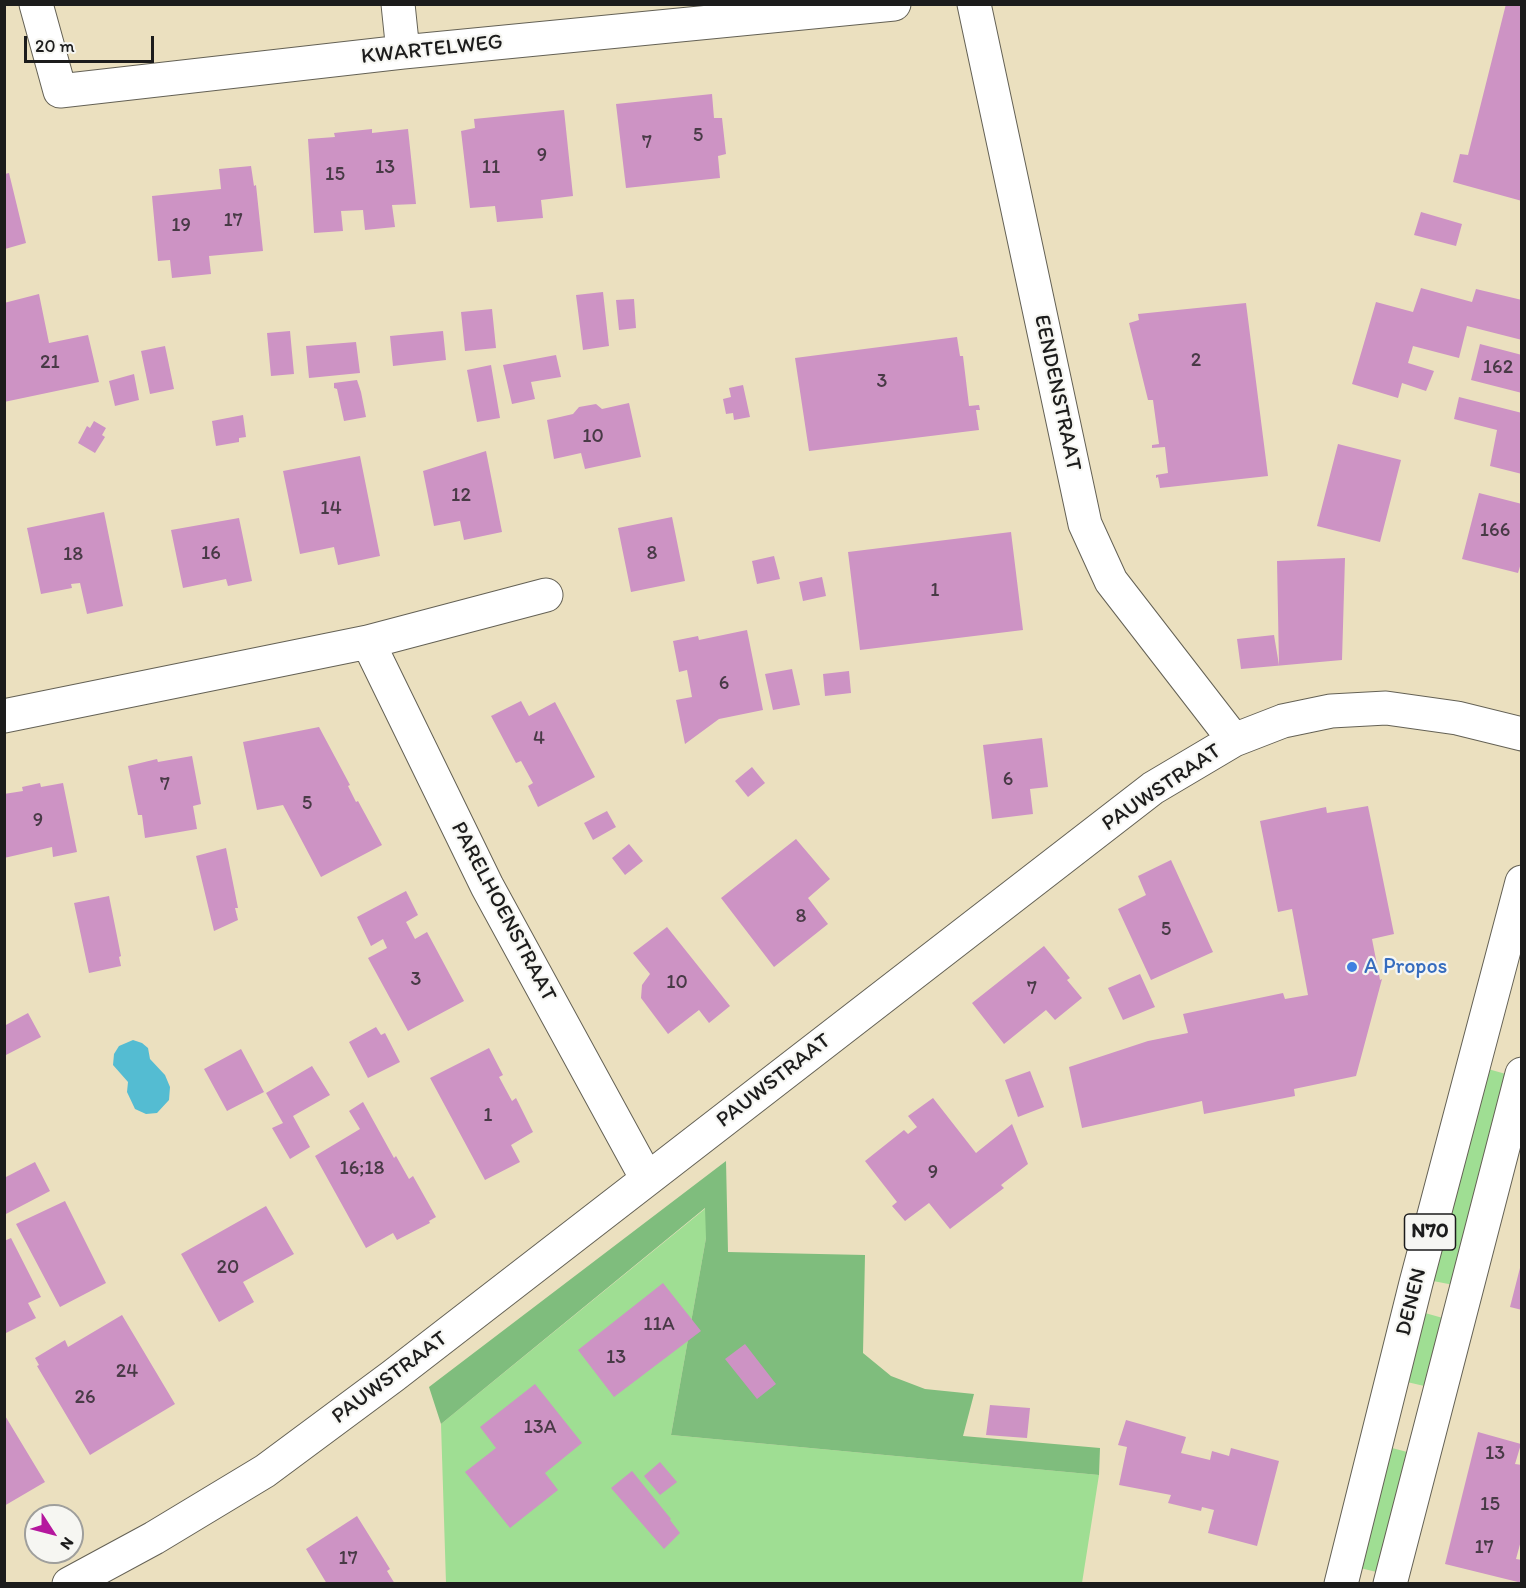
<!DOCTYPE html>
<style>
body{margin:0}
#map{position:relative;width:1526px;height:1588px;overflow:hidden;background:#ebe0bf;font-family:Itim,sans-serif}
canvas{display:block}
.frame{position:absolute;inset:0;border:6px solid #1c1c1c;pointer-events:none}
.north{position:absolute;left:24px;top:1504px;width:60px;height:60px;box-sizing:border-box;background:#f6f6f2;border:2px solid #9f9f9c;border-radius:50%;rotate:126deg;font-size:16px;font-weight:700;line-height:24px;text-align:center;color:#1c1c1c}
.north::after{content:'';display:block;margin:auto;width:21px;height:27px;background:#b5179e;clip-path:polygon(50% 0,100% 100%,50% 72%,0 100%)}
.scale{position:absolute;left:24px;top:36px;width:130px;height:27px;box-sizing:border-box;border:3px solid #1c1c1c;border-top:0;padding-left:8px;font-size:18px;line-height:21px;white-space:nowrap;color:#1c1c1c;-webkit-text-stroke:4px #f6f6f2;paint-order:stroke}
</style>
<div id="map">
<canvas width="1526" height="1588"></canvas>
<div class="frame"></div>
<div class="north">N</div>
<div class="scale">20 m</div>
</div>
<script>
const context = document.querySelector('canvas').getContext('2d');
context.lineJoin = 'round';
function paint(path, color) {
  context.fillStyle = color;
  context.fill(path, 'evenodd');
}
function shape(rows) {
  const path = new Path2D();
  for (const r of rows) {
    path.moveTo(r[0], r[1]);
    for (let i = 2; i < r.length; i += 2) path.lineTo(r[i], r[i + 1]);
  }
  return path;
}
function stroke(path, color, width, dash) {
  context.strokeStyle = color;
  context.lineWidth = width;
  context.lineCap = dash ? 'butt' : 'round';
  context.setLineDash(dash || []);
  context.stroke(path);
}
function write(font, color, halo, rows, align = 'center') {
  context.font = font + ' Itim,sans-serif';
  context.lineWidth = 4.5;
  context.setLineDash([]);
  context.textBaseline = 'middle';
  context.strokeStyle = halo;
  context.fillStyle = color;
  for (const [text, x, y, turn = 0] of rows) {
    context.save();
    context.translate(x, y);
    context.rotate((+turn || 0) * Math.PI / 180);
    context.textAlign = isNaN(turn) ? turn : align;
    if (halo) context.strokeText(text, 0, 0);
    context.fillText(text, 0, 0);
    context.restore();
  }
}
paint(shape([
 [1488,1069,1513,1076,1459,1286,1433,1281],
 [706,1208,706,1238,671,1435,1099,1475,1082,1583,446,1583,441,1424],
 [1425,1313,1450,1320,1433,1388,1407,1382],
 [1392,1448,1415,1454,1385,1574,1360,1568]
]), '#9fde93');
paint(shape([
 [726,1161,728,1252,865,1255,863,1353,891,1376,925,1389,974,1394,963,1436,1100,1448,1099,1475,671,1435,706,1238,705,1208,441,1424,429,1387]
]), '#7fbd7d');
paint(shape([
 [133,1040,142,1043,148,1048,150,1059,165,1075,170,1087,169,1100,157,1113,146,1114,135,1109,127,1092,128,1082,113,1065,114,1054,119,1046]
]), '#54bcd2');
paint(shape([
 [1506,4,1522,4,1522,201,1453,182,1460,154,1468,155],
 [712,94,714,118,722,118,726,154,718,156,720,178,626,188,616,104],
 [564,110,573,196,541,200,543,218,497,222,495,206,470,208,461,131,475,128,474,119],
 [372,129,372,133,408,129,416,204,392,205,395,227,365,230,363,210,341,211,343,231,314,233,308,139,335,137,334,133],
 [251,166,254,186,256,185,263,251,209,256,211,274,172,278,170,260,158,261,152,196,221,189,219,169],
 [9,173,26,243,5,249,5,174],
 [1421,212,1462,224,1456,246,1414,235],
 [1421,288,1472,302,1476,289,1522,300,1522,340,1467,326,1459,358,1413,346,1408,363,1434,371,1426,391,1402,383,1398,398,1352,384,1376,302,1413,312],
 [603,292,609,346,583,350,576,295],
 [39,294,49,343,88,335,99,382,4,402,4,303],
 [634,299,636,328,619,330,616,300],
 [1246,303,1268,476,1160,488,1158,477,1156,478,1156,475,1168,473,1165,447,1152,448,1152,445,1159,444,1153,400,1148,400,1129,323,1139,320,1138,314],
 [492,309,496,348,465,351,461,312],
 [290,331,294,374,271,376,267,333],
 [443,331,446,360,393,366,390,336],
 [957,337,960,356,963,356,969,406,979,405,980,410,976,410,979,430,809,451,795,358],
 [356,342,360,373,309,378,306,346],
 [1480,344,1522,355,1522,393,1471,380],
 [165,346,174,389,150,394,141,351],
 [556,355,561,377,531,382,535,399,512,404,503,365],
 [491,365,500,418,477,422,467,370],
 [134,374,139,400,115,406,109,381],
 [357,380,361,392,366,417,344,421,337,389,334,388,334,383],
 [743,385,750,417,734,420,733,413,726,414,723,399,731,397,729,388],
 [1459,397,1522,413,1522,474,1490,466,1497,430,1454,419],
 [629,403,641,457,585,469,581,453,554,459,547,420,573,414,579,407,596,404,602,409],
 [243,415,246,437,239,438,239,442,216,446,212,421],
 [94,421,106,428,102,435,105,437,95,453,78,443,87,426,90,428],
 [1338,444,1401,460,1380,542,1317,526],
 [486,451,502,532,464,540,460,521,434,526,423,471],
 [360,456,380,556,338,565,334,547,300,554,283,471],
 [1479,493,1522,504,1522,560,1518,573,1462,559],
 [104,512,123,606,87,614,80,583,71,584,72,588,41,594,27,528],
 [672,517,685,581,631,592,618,528],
 [239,518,252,581,228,586,226,579,183,588,171,530],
 [1011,532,1023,630,860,650,848,552],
 [774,556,780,579,757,584,752,561],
 [1345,558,1342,660,1241,669,1237,639,1274,635,1279,665,1277,561],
 [822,577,826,596,803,601,799,582],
 [747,630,763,710,719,719,685,744,676,700,692,697,687,670,679,672,673,641,698,636,699,640],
 [792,669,800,705,773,710,765,674],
 [849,671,851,693,825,696,823,674],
 [521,701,529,716,555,702,595,777,538,807,528,786,533,783,521,761,516,763,491,716],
 [319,727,350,785,348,786,356,802,358,801,382,845,321,877,283,805,257,810,243,742],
 [1042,738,1048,787,1030,789,1033,814,992,819,983,745],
 [192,756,201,804,193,806,197,829,145,838,142,815,138,815,128,766,157,759,158,762],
 [752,767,765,783,748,797,735,781],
 [40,783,41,787,63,783,77,852,53,857,52,847,4,858,4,794,23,791,22,787],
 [1368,806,1394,934,1372,939,1380,980,1382,979,1356,1076,1294,1089,1295,1096,1204,1114,1202,1101,1082,1128,1069,1067,1148,1041,1188,1033,1183,1014,1283,993,1285,999,1308,995,1292,909,1278,912,1260,821,1326,807,1327,813],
 [607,811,616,827,593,840,584,823],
 [796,839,830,879,808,898,828,924,774,967,721,898],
 [629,844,643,861,625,875,612,858],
 [226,848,238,908,235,908,238,920,214,931,196,856],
 [1171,860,1213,952,1151,980,1118,909,1146,895,1138,876],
 [406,891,418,915,406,922,415,939,427,932,464,1001,408,1031,368,958,387,948,383,939,371,946,357,917],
 [109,896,121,956,119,957,121,966,89,973,74,903],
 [667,927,730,1006,709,1023,699,1010,668,1034,641,998,642,985,650,974,633,953],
 [1044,946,1070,978,1067,980,1082,998,1055,1020,1046,1010,1004,1044,972,1003],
 [1140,974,1155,1007,1123,1020,1108,988],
 [28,1013,41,1037,4,1056,4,1026],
 [376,1027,381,1035,385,1033,400,1062,368,1078,349,1042],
 [489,1048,503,1075,499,1077,512,1101,516,1098,533,1132,511,1145,520,1162,485,1180,430,1078],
 [241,1049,264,1092,227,1111,204,1069],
 [312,1066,330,1095,293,1116,310,1147,290,1159,272,1128,283,1123,266,1093],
 [1030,1071,1044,1107,1018,1117,1005,1080],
 [933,1098,976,1153,1012,1124,1028,1164,1001,1185,1004,1188,950,1229,929,1203,905,1221,892,1206,897,1202,865,1161,904,1130,908,1134,917,1127,908,1116],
 [363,1102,394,1158,396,1156,409,1179,413,1176,436,1217,429,1221,430,1223,397,1240,393,1233,366,1248,315,1156,360,1129,349,1111],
 [35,1162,50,1191,4,1215,4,1178],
 [65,1201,106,1283,60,1307,16,1224],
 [266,1206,294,1254,243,1282,254,1302,219,1322,181,1254],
 [11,1238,41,1297,28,1303,36,1318,4,1334,4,1241],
 [1521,1264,1522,1264,1522,1310,1510,1307],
 [663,1283,701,1331,614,1397,578,1350],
 [122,1315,175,1404,90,1455,37,1366,39,1365,35,1358,65,1340,68,1347],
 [745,1344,776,1384,757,1399,725,1359],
 [535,1384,582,1443,545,1473,558,1490,510,1528,465,1472,496,1448,480,1427],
 [990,1405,1030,1408,1027,1438,986,1435],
 [4,1414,45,1482,4,1506],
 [1126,1420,1186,1437,1181,1453,1210,1460,1212,1451,1229,1456,1231,1448,1279,1461,1257,1546,1208,1533,1214,1510,1202,1507,1201,1511,1168,1503,1171,1495,1119,1485,1127,1447,1118,1445],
 [1478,1432,1521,1444,1515,1464,1522,1465,1520,1484,1522,1484,1522,1537,1516,1559,1522,1560,1522,1583,1445,1564],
 [660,1462,677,1482,660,1495,644,1476],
 [632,1471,671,1519,670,1520,680,1533,664,1549,611,1488],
 [357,1516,390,1569,387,1571,395,1584,327,1584,306,1549]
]), '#cd93c4');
const minor = shape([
 [36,4,60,91,403,52,894,4],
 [398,4,403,52],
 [974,4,1085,524,1111,581,1234,740],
 [368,642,546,595],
 [4,716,368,642,487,886,647,1179],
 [69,1584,154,1538,265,1471,393,1376,1153,788,1234,740,1283,721,1331,711,1386,708,1457,718,1522,734]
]);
const primary = shape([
 [1341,1584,1416,1283,1522,882],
 [1390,1584,1522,1074]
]);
stroke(minor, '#646155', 35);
stroke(primary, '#646155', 35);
stroke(minor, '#fff', 33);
stroke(primary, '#fff', 33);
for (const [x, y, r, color] of [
 [1352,967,6,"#3f7fe0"]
]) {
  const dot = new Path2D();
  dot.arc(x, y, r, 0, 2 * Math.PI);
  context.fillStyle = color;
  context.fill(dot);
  stroke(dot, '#f6f6f2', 2);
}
write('20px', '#483a46', null, [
 ["5",698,136],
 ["7",647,143],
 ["9",542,156],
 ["13",385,168],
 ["11",491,168],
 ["15",335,175],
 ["17",233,221],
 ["19",181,226],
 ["2",1196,361],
 ["21",50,363],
 ["162",1498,368],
 ["3",882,382],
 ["10",593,437],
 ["12",461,496],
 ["14",331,509],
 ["166",1495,531],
 ["16",211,554],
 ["8",652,554],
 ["18",73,555],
 ["1",935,591],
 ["6",724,684],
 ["4",539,739],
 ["6",1008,780],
 ["7",165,785],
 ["5",307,804],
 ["9",38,821],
 ["8",801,917],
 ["5",1166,930],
 ["3",416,980],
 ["10",677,983],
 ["7",1032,989],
 ["1",488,1116],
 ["16;18",362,1169],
 ["9",933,1173],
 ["20",228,1268],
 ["11A",659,1325],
 ["13",616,1358],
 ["24",127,1372],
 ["26",85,1398],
 ["13A",540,1428],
 ["13",1495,1454],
 ["15",1490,1505],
 ["17",1484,1548],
 ["17",348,1559]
]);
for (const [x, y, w] of [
 [1430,1232,51]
]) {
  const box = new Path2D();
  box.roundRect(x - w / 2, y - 18, w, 36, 4.5);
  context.fillStyle = '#f6f6f2';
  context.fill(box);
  stroke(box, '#1c1c1c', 1.5);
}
write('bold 21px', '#1c1c1c', null, [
 ["N70",1430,1232]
]);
write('22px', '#1c1c1c', '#f6f6f2', [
 ["KWARTELWEG",432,50,-6],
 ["EENDENSTRAAT",1057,393,78],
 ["PAUWSTRAAT",1162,788,-34],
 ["PARELHOENSTRAAT",503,912,62],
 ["PAUWSTRAAT",774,1081,-38],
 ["DENEN",1412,1302,-76],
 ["PAUWSTRAAT",390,1378,-37]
]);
write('22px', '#366cbe', '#f6f6f2', [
 ["A Propos",1364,967]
], 'left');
</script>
